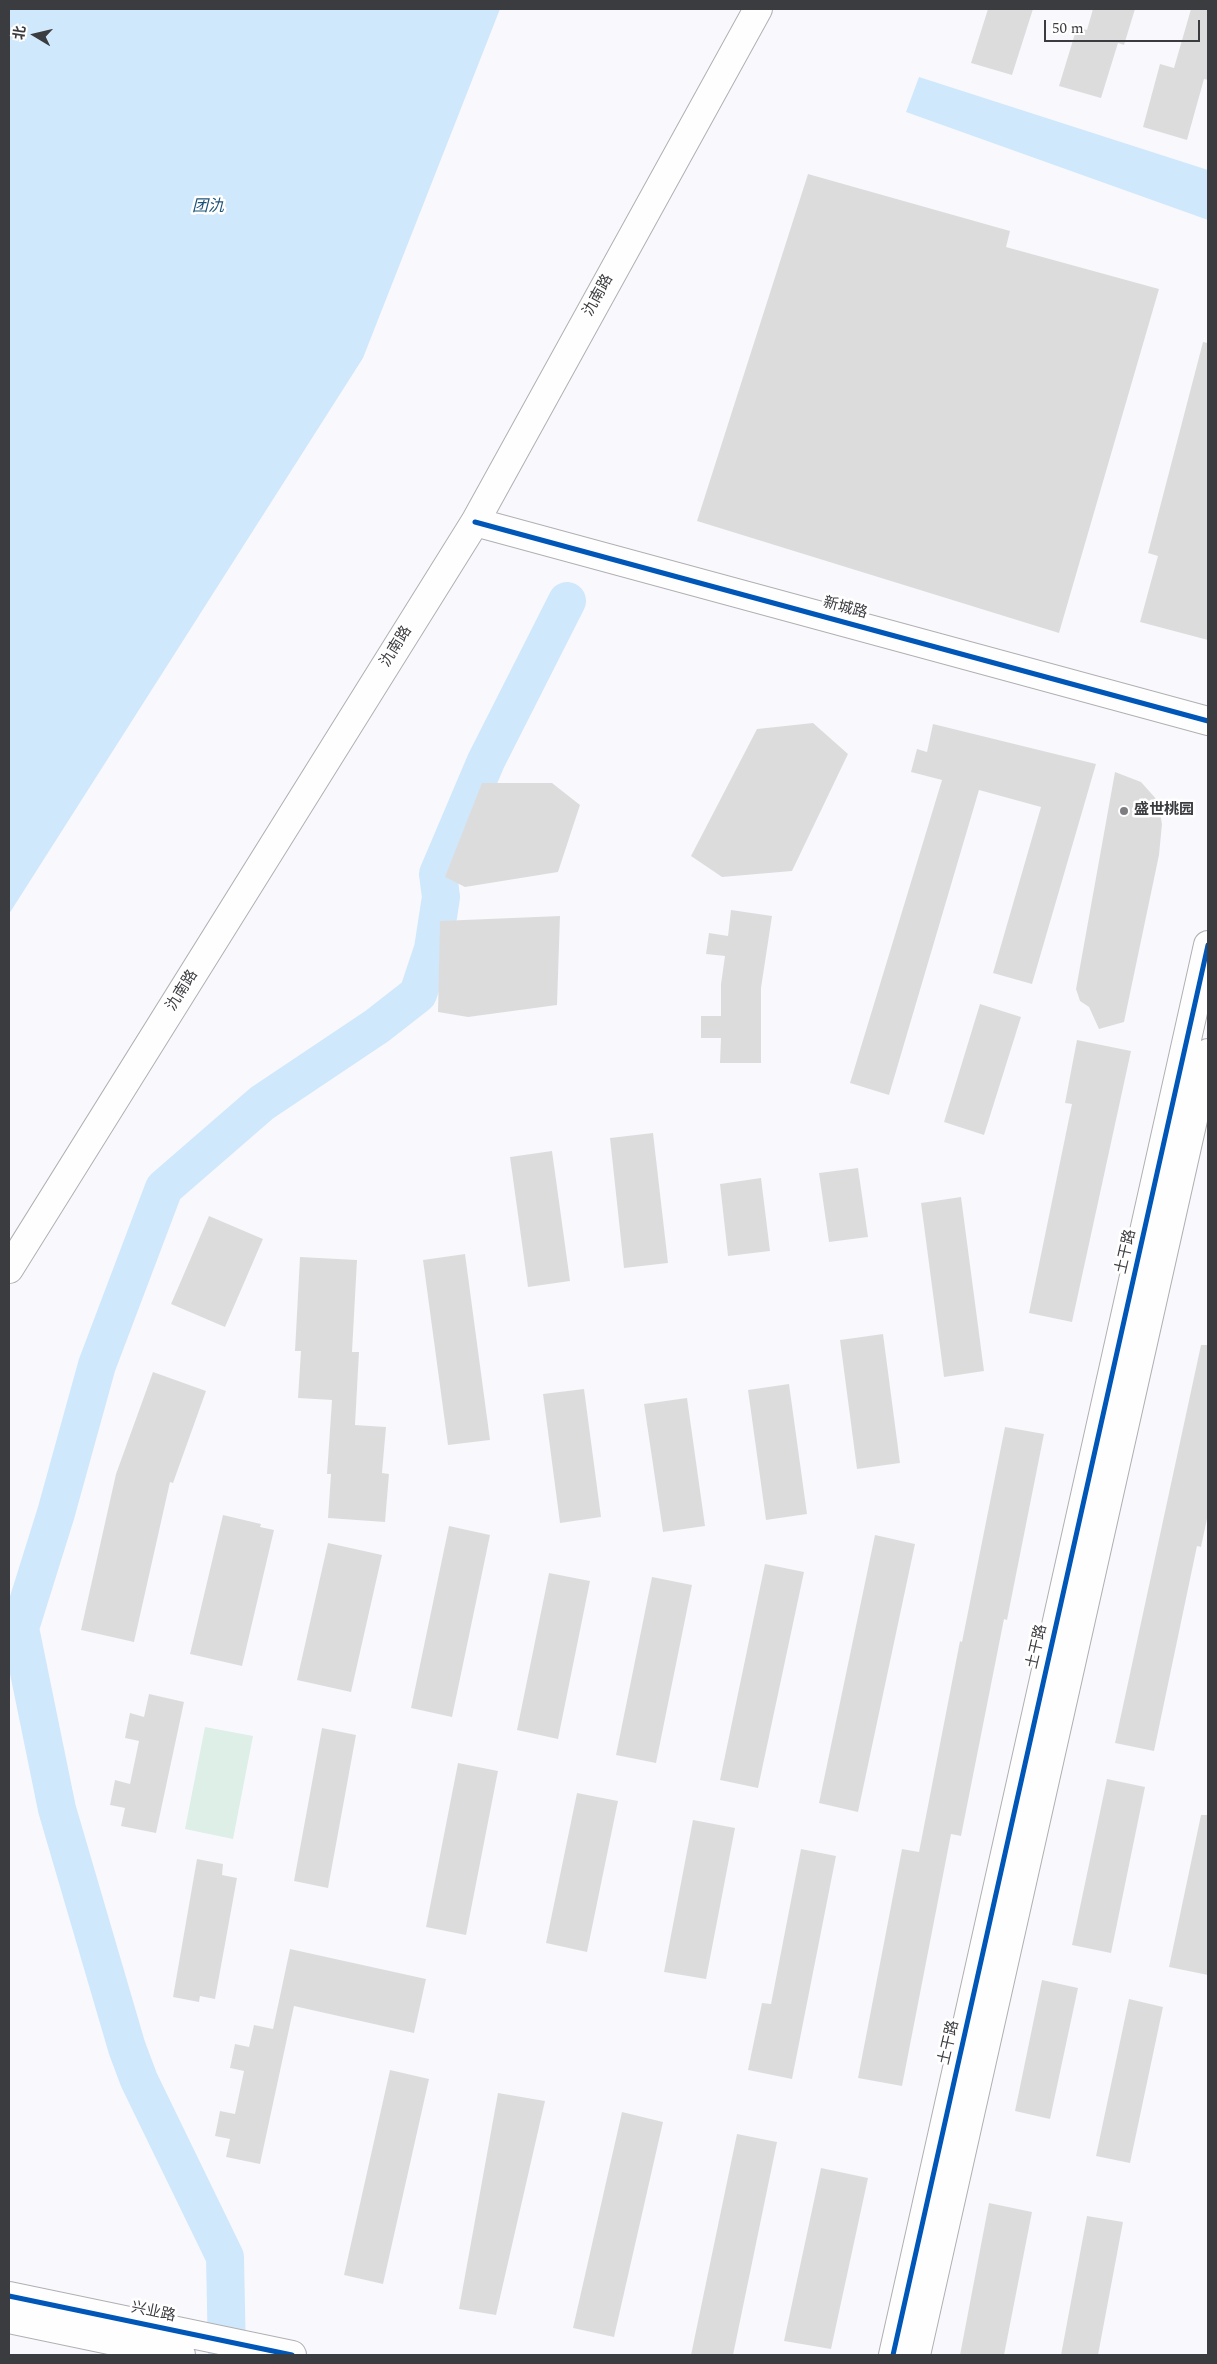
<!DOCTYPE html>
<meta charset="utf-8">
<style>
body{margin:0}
#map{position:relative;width:1217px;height:2364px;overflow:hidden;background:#f9f9fd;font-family:Spectral,"Noto Sans SC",serif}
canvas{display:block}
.frame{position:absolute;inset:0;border:10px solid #3b3c3f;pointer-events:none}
.north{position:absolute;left:10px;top:10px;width:50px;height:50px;-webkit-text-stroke:4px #fff;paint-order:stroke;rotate:279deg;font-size:14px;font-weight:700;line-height:20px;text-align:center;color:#3b3c3f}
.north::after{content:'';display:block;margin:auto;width:18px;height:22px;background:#3b3c3f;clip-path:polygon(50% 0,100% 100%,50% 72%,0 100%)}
.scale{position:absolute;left:1044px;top:20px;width:156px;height:22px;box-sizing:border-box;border:2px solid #3b3c3f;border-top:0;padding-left:6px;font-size:15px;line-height:18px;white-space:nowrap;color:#3b3c3f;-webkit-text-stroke:4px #fff;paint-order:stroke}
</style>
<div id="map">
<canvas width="1217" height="2364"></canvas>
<div class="frame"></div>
<div class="north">北</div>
<div class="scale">50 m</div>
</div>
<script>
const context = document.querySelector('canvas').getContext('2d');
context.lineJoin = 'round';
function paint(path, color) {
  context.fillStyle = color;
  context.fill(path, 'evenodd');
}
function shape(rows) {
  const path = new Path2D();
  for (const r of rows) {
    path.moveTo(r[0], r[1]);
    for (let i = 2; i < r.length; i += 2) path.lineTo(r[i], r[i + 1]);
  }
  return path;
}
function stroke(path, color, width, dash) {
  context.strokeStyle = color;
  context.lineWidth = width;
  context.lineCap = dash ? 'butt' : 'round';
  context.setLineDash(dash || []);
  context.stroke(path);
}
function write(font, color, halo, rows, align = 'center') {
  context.font = font + ' Spectral,"Noto Sans SC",serif';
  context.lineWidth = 5;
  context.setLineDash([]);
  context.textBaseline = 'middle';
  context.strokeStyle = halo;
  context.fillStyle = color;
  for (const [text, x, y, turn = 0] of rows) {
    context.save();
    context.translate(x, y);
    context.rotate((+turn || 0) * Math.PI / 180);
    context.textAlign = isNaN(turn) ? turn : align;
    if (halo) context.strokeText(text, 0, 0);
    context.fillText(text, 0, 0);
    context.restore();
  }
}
paint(shape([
 [205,1727,253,1736,233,1839,185,1829]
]), '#ddefe7');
paint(shape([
 [9,9,500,9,363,358,9,914],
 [919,77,1208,170,1208,220,906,112]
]), '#d0e8fc');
stroke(shape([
 [227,2355,225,2257,139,2080,127,2048,57,1809,20,1628,56,1513,97,1365,164,1188,262,1103,377,1026,418,994,433,949,441,897,438,874,486,761,567,601]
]), '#d0e8fc', 38);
paint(shape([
 [988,9,1033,9,1012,75,971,63],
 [1093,9,1135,9,1124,45,1118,43,1101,98,1059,86,1077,27,1087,30],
 [1191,9,1208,9,1208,80,1204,79,1187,140,1143,127,1160,64,1174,68],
 [808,174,1010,231,1006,247,1159,289,1059,633,697,521],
 [1203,342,1208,343,1208,640,1140,622,1158,556,1148,553],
 [813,723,848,754,792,871,722,877,691,856,757,729],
 [933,724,1096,764,1032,984,993,973,1041,807,979,790,889,1095,850,1083,942,780,911,772,917,749,927,752],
 [1115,772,1141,782,1158,801,1162,824,1159,855,1124,1022,1099,1029,1089,1007,1080,1001,1076,989],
 [482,783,552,783,580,805,558,872,465,887,445,877],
 [731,910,772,916,761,988,761,1063,720,1063,721,1038,701,1038,701,1016,721,1016,721,984,725,956,706,954,709,933,728,936],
 [560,916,557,1005,468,1017,438,1012,440,921],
 [980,1004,1021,1017,984,1135,944,1122],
 [1077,1040,1131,1051,1072,1322,1029,1313,1072,1104,1065,1103],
 [653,1133,668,1263,624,1268,610,1138],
 [552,1151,570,1281,528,1287,510,1157],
 [858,1168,868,1237,829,1242,819,1173],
 [761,1178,770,1251,728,1256,720,1184],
 [961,1197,984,1371,944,1377,921,1203],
 [209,1216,263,1239,225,1327,171,1304],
 [465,1254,490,1440,448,1445,423,1260],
 [300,1257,357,1260,352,1352,359,1352,355,1425,386,1427,382,1473,389,1474,385,1522,328,1518,331,1474,327,1474,332,1400,298,1398,301,1351,295,1351],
 [883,1334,900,1463,857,1469,840,1340],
 [1201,1345,1208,1345,1208,1514,1201,1547,1197,1546,1154,1751,1115,1743],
 [153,1372,206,1391,173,1483,170,1482,134,1642,81,1630,116,1474],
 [789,1384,807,1514,766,1520,748,1390],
 [584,1389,601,1517,560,1523,543,1394],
 [687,1398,705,1526,663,1532,644,1404],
 [1005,1427,1044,1434,1007,1620,1004,1619,961,1836,951,1834,902,2086,858,2078,902,1849,919,1852,960,1641,962,1642],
 [223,1515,261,1524,260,1527,274,1530,242,1666,190,1654],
 [449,1526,490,1535,452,1717,411,1708],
 [875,1535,915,1544,858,1812,819,1803],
 [328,1543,382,1555,351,1692,297,1680],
 [765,1564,804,1572,758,1788,720,1780],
 [549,1573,590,1581,558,1739,517,1730],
 [652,1577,692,1585,656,1763,616,1755],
 [149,1694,184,1702,156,1833,121,1826,125,1808,110,1805,115,1780,130,1784,139,1741,125,1738,130,1713,144,1717],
 [322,1728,356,1735,328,1888,294,1881],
 [458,1763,498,1771,466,1935,426,1927],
 [1107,1779,1145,1787,1111,1953,1072,1945],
 [577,1793,618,1801,587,1952,546,1943],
 [1201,1815,1208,1815,1208,1975,1169,1967],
 [693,1820,735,1828,706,1979,664,1972],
 [801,1849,836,1856,792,2079,748,2070,762,2003,771,2004],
 [197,1859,223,1864,222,1875,237,1878,215,1999,200,1996,199,2002,173,1997],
 [290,1949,426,1979,414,2033,294,2006,260,2164,226,2157,230,2139,215,2136,220,2111,235,2114,244,2071,230,2068,235,2044,249,2047,254,2025,273,2029],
 [1042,1980,1078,1988,1050,2119,1015,2111],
 [1129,1999,1163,2007,1130,2163,1096,2156],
 [390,2070,429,2079,383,2284,344,2275],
 [498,2093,545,2101,496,2315,459,2309],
 [622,2112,663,2122,614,2337,573,2328],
 [737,2134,777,2142,733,2355,691,2355],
 [821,2168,868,2178,831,2349,784,2341],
 [989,2203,1032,2212,1004,2355,960,2355],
 [1087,2216,1123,2222,1098,2355,1061,2355]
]), '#dddcdd');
const secondary = shape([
 [475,522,1208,721],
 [9,1269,475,522,758,9],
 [9,2296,292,2355],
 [9,2319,181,2355],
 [893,2355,1208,945],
 [916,2355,1208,1053]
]);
stroke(secondary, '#b0b0b3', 30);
stroke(secondary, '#fefeff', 28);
stroke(shape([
 [475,522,1208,721],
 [9,2296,292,2355],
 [893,2355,1208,945]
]), '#0057b8', 5);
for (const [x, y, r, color] of [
 [1124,811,5,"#7e7e82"]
]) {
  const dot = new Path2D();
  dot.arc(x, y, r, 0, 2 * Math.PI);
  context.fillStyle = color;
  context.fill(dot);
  stroke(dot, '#fff', 2);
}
write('15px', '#3b3c3f', '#fff', [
 ["氿南路",599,296,-61],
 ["新城路",845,609,15],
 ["氿南路",397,647,-58],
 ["氿南路",183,991,-58],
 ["土干路",1127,1252,-77],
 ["土干路",1038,1647,-77],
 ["土干路",950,2043,-77],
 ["兴业路",153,2313,12]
]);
write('bold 15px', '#3b3c3f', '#fff', [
 ["盛世桃园",1134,811]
], 'left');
write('italic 16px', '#1e5378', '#fff', [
 ["团氿",208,208]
]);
</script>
